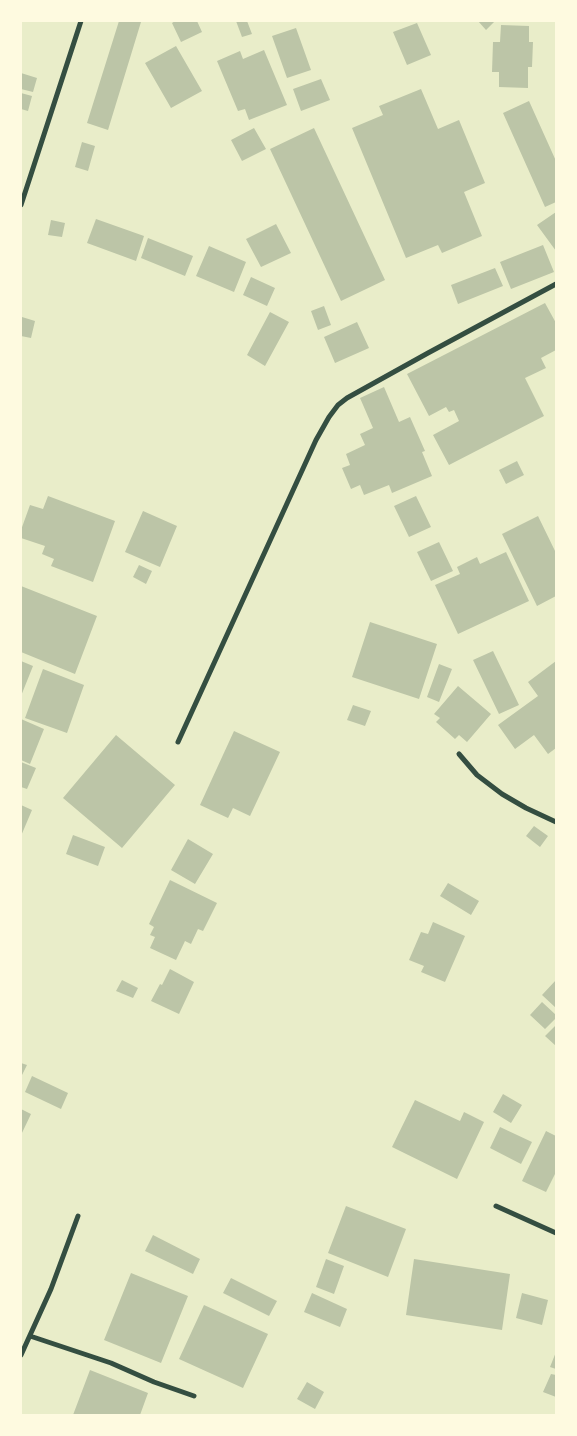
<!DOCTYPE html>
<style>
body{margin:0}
#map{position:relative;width:577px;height:1436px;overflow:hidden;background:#e9edc9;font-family:"Space Grotesk",sans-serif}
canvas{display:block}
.frame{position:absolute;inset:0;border:22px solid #fefae0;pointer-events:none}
</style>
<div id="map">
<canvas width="577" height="1436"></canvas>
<div class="frame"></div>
</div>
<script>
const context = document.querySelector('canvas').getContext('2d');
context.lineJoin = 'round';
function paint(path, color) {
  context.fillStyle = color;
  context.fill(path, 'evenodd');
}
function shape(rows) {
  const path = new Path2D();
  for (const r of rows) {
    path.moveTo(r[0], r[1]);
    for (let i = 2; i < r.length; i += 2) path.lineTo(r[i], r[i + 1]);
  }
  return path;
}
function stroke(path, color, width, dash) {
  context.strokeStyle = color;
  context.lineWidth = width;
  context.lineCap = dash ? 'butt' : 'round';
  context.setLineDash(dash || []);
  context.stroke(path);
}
paint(shape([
 [119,21,141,22,108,130,87,123],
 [175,21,197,21,202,32,181,42,172,23],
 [236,21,247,21,252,34,242,37],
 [478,21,495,21,486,30],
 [417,23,431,55,407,65,393,32],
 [501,25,529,26,529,42,533,42,532,67,528,67,528,88,499,87,499,72,492,72,493,42,500,42],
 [296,28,311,70,287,78,272,36],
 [176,46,202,91,171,108,145,63],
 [264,50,287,105,249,120,245,109,238,111,217,61,240,51,243,59],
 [21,73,37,78,33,92,21,89],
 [321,79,330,100,301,111,293,89],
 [421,89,438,129,459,120,485,183,464,192,482,236,442,253,438,245,406,258,352,128,383,115,379,106],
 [21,93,32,96,28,111,21,109],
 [529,101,556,161,556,202,545,207,503,113],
 [254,128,266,149,242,161,231,140],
 [314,128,385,280,341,301,270,149],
 [82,142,95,146,88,171,75,167],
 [556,212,556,251,537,225],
 [96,219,144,236,136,261,87,243],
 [51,220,65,223,62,237,48,235],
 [276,224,291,253,261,267,246,239],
 [148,238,193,256,185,276,141,258],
 [543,245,554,272,511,289,500,262],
 [209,246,246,262,234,292,196,276],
 [495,268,503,286,458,304,451,285],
 [251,277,275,288,267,306,243,295],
 [545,303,556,323,556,350,541,358,546,368,525,378,544,416,449,465,433,435,459,421,454,410,449,412,446,407,429,416,407,374],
 [324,306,331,325,318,330,311,311],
 [270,312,289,322,265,366,247,355],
 [22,317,35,321,31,338,21,336],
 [357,322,369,348,335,363,324,337],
 [384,387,399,422,410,417,425,451,422,452,432,476,392,493,389,485,364,495,360,485,351,489,342,468,350,465,346,454,365,445,360,434,373,428,360,398],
 [517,461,524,475,506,484,499,470],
 [48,496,115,521,93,582,51,566,54,559,42,554,45,546,21,538,21,530,30,505,43,509],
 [416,496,431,527,409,537,394,506],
 [143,511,177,526,160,567,125,552],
 [538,516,556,553,556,596,537,606,502,534],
 [439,542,453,571,431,581,417,552],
 [506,552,529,601,458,634,435,585,460,574,457,567,477,557,480,564],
 [139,565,152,571,146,584,133,577],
 [21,586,97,616,75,674,21,652],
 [370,622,437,644,419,699,352,677],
 [493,651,519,705,499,714,473,660],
 [21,661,33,666,21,696],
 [556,661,556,748,548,754,534,735,515,749,498,725,538,696,528,682],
 [439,664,452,669,439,702,427,697],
 [43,669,84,685,67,733,25,718],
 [458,686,491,714,467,742,459,735,455,739,436,722,440,718,434,714],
 [353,705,371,711,365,726,347,720],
 [21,719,44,729,30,764,21,760],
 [234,731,280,752,250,816,233,808,228,818,200,805],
 [116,735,175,785,122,848,63,798],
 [21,762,36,768,27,789,21,787],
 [21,805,32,810,21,836],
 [534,826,548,836,540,847,526,836],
 [73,835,105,847,98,866,66,854],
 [188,839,213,854,195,884,171,870],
 [170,880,217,903,203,931,198,929,191,944,185,941,176,960,150,948,155,937,150,935,154,927,149,924],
 [448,883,479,901,471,915,440,896],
 [433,922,465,936,445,982,421,972,424,966,409,960,421,932,428,934],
 [170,969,194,982,179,1014,151,1001,160,984,162,985],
 [122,980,138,988,133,998,116,991],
 [556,980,556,1008,542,995],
 [542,1002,556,1015,556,1018,545,1029,530,1015],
 [556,1025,556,1046,545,1036],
 [21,1063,27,1065,21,1077],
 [32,1076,68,1093,61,1109,25,1092],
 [503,1094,522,1105,511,1123,493,1112],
 [415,1100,460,1121,464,1112,484,1122,457,1179,392,1147],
 [21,1109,31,1114,21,1135],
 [500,1127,532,1142,521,1164,490,1148],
 [546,1131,556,1136,556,1172,546,1192,522,1181],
 [346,1206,406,1229,388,1277,328,1253],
 [153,1235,200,1259,193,1274,145,1251],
 [326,1259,344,1266,334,1294,316,1287],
 [414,1259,510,1274,502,1330,406,1315],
 [131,1273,188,1296,161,1363,104,1340],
 [231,1278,277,1301,269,1316,223,1293],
 [312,1293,347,1309,340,1327,304,1312],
 [522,1293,548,1300,542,1325,516,1318],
 [204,1305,268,1334,243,1388,179,1359],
 [556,1352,556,1369,550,1367],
 [90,1370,148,1393,140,1415,73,1415],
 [551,1374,556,1375,556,1397,543,1392],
 [307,1382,324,1392,315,1409,297,1399]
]), '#bcc5a7');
stroke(shape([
 [21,205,81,21],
 [178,742,316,440,329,417,338,405,347,398,428,353,556,284],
 [459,754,477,775,502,794,526,808,556,822],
 [496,1206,556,1233],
 [30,1336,111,1363,154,1382,194,1396],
 [21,1355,51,1289,78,1216]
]), '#344e41', 5);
</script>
